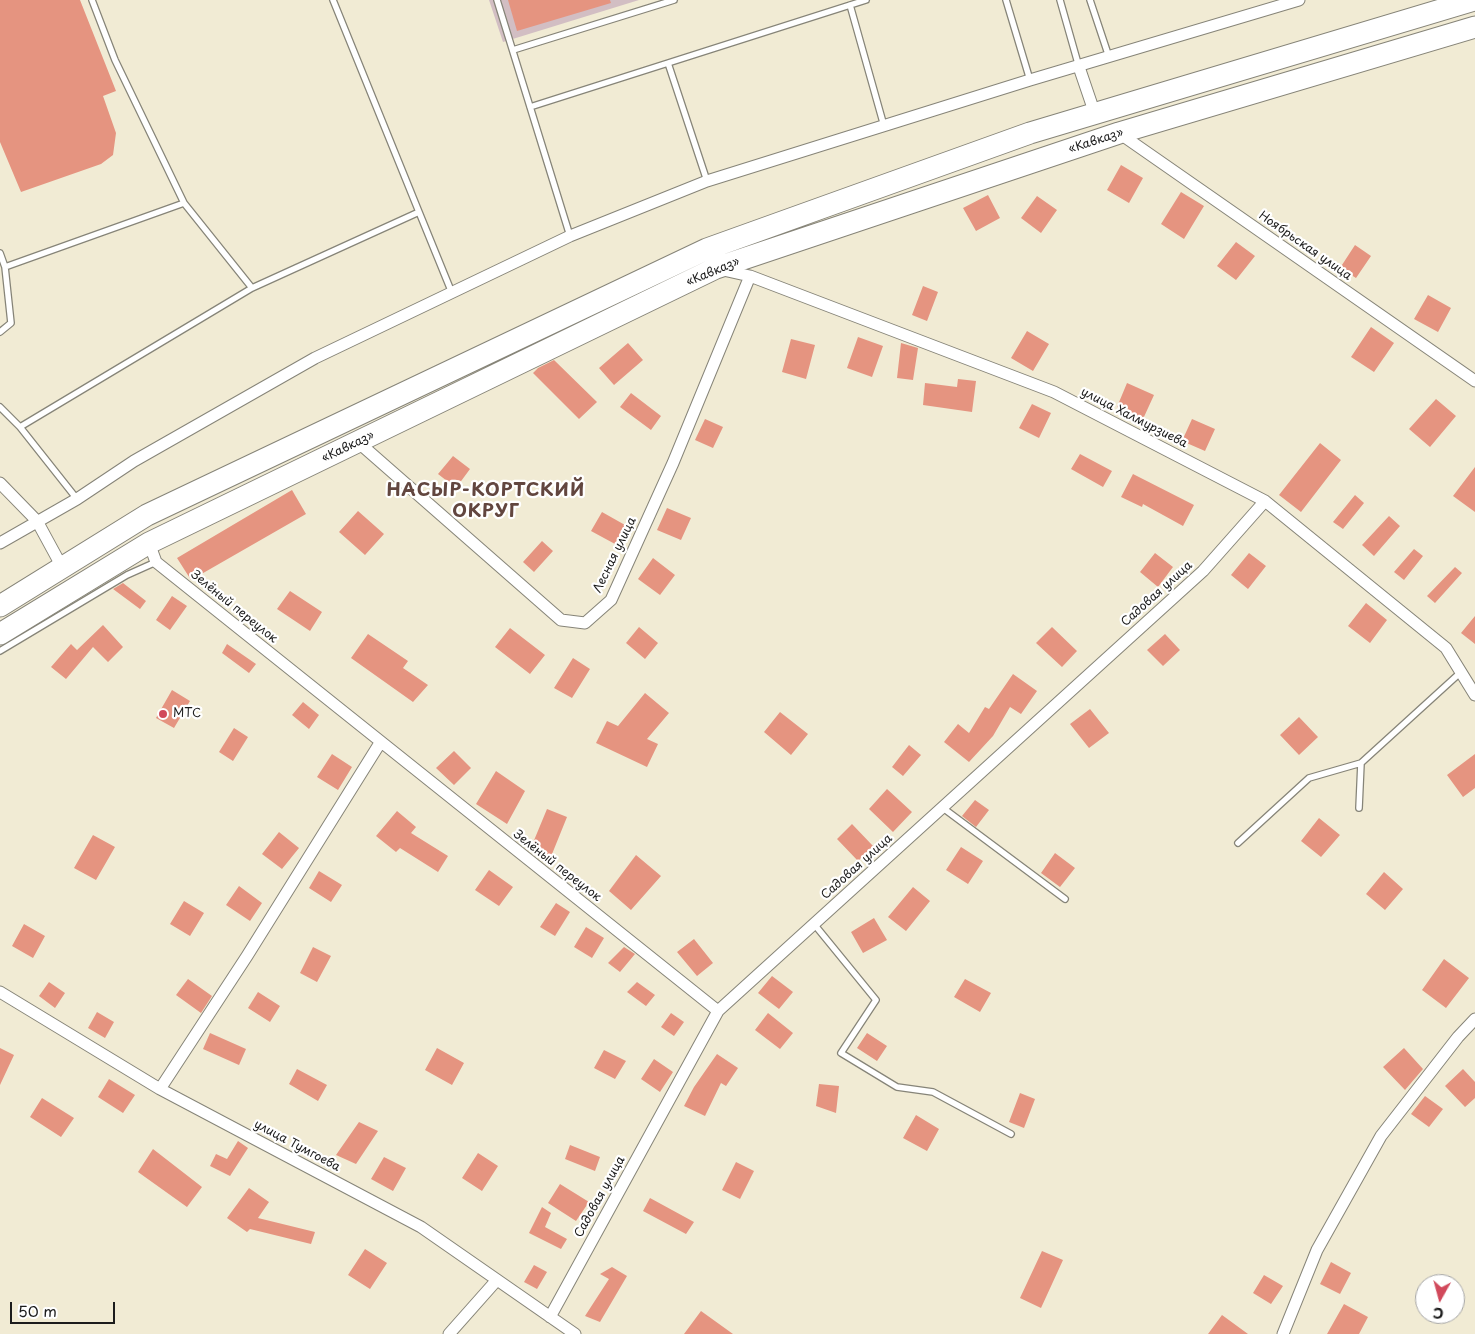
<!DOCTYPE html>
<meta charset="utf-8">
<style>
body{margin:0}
#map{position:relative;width:1475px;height:1334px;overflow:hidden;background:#f1ebd4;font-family:"Playpen Sans",sans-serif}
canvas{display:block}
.north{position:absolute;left:1415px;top:1274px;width:50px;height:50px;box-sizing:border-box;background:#fff;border:1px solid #a4a4a4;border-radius:50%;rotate:187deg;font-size:14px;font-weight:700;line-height:20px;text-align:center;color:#1c1c1c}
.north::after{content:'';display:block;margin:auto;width:18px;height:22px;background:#d1495b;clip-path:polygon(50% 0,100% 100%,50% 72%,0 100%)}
.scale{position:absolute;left:10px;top:1302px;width:105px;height:22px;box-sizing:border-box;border:2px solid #1c1c1c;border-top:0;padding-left:6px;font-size:15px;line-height:18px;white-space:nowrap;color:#1c1c1c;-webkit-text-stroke:4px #fff;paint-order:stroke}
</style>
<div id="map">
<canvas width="1475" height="1334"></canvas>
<div class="north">С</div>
<div class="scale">50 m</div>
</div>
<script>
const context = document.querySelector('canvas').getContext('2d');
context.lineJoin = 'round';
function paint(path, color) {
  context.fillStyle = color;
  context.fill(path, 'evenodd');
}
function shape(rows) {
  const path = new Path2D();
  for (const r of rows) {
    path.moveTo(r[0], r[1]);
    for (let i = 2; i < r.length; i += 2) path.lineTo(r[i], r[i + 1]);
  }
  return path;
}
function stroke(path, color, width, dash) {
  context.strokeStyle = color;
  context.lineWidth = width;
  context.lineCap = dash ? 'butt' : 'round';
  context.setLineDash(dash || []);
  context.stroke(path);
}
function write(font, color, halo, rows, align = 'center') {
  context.font = font + ' "Playpen Sans",sans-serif';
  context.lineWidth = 4.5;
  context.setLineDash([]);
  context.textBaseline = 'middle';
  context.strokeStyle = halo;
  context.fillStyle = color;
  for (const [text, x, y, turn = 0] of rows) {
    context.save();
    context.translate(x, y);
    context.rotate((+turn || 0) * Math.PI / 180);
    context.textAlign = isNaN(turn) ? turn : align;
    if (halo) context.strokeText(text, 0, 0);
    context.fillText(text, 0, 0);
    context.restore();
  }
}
paint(shape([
 [489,0,639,0,503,42]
]), '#d2bec3');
paint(shape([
 [0,0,80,0,116,91,103,96,116,133,113,155,101,164,21,192,0,142],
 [508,0,610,0,611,3,517,31],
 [1121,165,1143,178,1129,203,1107,190],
 [1181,192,1204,206,1184,239,1161,224],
 [988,195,1000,218,976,231,963,208],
 [1037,196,1057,210,1041,233,1021,218],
 [1236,242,1255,256,1236,280,1217,266],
 [1355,245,1371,256,1356,278,1340,268],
 [923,286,938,292,927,321,912,315],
 [1428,295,1451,308,1438,332,1414,319],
 [1371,327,1394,343,1374,372,1351,357],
 [1027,331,1049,344,1033,371,1011,358],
 [858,337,883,346,872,377,847,368],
 [791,339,815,345,806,379,782,372],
 [628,343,643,360,614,385,599,368],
 [901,343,918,348,913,380,897,378],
 [554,360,597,402,579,419,533,373,538,368],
 [958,379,976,381,972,412,923,405,925,383,957,387],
 [1127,383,1154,395,1143,419,1117,407],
 [631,393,661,416,651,430,620,407],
 [1436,399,1456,416,1430,447,1409,429],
 [1032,404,1051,413,1039,438,1019,428],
 [705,419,723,427,713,448,695,440],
 [1192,419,1215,429,1205,451,1182,441],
 [1320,443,1341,460,1301,512,1279,495],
 [1080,454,1112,471,1103,487,1071,469],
 [453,456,470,469,456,488,438,474],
 [1475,467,1475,512,1453,496],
 [1133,474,1194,505,1183,526,1143,504,1142,507,1121,497],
 [292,490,306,514,191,580,177,558],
 [1355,495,1364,503,1343,529,1333,522],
 [667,508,691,518,681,540,657,530],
 [358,511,384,534,365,555,339,532],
 [602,512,625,525,615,544,591,531],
 [1389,516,1400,526,1374,556,1362,545],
 [542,541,553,551,534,572,523,562],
 [1414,549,1423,556,1404,580,1394,572],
 [1155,553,1173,567,1158,587,1140,572],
 [1249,553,1266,566,1248,589,1231,575],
 [653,558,675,575,660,595,638,579],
 [1455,567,1462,573,1435,603,1427,596],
 [123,583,146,601,140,609,113,589],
 [290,591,322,612,310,631,277,609],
 [172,596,187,606,170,630,156,620],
 [1366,603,1387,620,1370,643,1348,626],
 [1475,616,1475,644,1461,633],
 [103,625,123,647,108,662,93,647,66,679,51,667,71,644,77,650],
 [639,627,658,643,645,659,626,643],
 [1052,627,1077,651,1062,667,1036,643],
 [510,628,545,655,530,674,495,647],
 [368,634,408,661,403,668,428,685,413,702,351,658],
 [1165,634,1180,650,1163,666,1147,650],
 [227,644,256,664,249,673,222,653],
 [573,658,590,669,572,698,554,688],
 [1013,674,1037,691,1021,714,1010,707,993,736,969,762,944,742,958,724,969,733,985,707,989,709],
 [172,690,190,701,174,728,156,718],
 [645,693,669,713,647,739,658,744,647,767,596,743,607,721,618,726],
 [303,702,319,715,309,729,292,715],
 [1090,709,1109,733,1089,748,1070,724],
 [780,712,808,734,791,755,764,732],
 [1299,717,1318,737,1299,755,1280,735],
 [234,728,248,737,233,761,219,752],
 [909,745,921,755,903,776,892,767],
 [454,751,471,768,454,785,436,768],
 [332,754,352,767,338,790,317,777],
 [1475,754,1475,788,1463,797,1447,775],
 [496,771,525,791,507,824,476,804],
 [887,789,912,812,893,832,869,809],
 [975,800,989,810,976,827,962,816],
 [547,809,567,817,550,859,530,850],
 [397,811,416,827,411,833,448,856,438,872,400,848,396,852,376,836],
 [1319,818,1340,835,1321,857,1301,841],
 [852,824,873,846,858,861,837,839],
 [279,832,299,848,282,869,262,854],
 [93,835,115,847,96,880,74,868],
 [961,847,983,861,968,884,946,870],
 [1055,853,1075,868,1060,887,1041,873],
 [636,855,661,876,631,910,609,891],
 [489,870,513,887,499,906,475,890],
 [319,871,342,885,331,902,309,888],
 [1384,872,1403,889,1385,910,1366,894],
 [239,886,262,903,250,921,226,905],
 [913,887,930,901,906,931,888,917],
 [184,901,204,913,190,936,170,924],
 [556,903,570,912,555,936,540,927],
 [874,918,887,940,863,953,851,932],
 [24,924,45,936,33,958,12,946],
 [586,927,604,938,592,958,574,947],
 [694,939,713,963,697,976,677,952],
 [313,947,331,956,317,982,300,973],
 [624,947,635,954,620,972,608,963],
 [1444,959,1469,978,1446,1008,1422,990],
 [772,976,793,992,779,1009,758,993],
 [188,979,212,996,201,1013,176,995],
 [965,979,991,993,980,1012,954,997],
 [49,982,65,993,55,1008,39,996],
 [637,982,655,995,646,1006,627,992],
 [258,992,280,1006,270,1022,248,1008],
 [97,1012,114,1022,105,1038,88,1028],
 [671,1013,684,1022,674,1036,661,1027],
 [768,1013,793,1033,780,1049,755,1030],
 [210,1033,246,1049,239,1065,203,1049],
 [867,1033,887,1046,877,1061,857,1048],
 [0,1048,14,1055,0,1085],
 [437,1048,464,1063,452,1085,425,1070],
 [1404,1048,1423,1069,1405,1090,1383,1067],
 [604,1050,626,1061,615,1079,594,1068],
 [717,1054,738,1068,726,1086,721,1083,705,1116,684,1106,694,1087],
 [654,1059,673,1072,660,1092,641,1079],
 [297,1069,327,1085,318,1101,289,1084],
 [1463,1069,1475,1082,1475,1098,1465,1107,1445,1086],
 [109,1079,135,1095,123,1113,98,1097],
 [819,1084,839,1086,836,1113,816,1106],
 [1020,1093,1035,1099,1024,1128,1009,1122],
 [1425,1096,1443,1109,1429,1127,1411,1114],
 [42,1098,74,1118,61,1137,30,1117],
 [916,1115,939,1129,927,1151,903,1138],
 [359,1122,378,1131,356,1164,336,1155],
 [238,1141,248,1148,230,1176,210,1166,216,1154,227,1159],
 [570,1145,600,1157,595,1171,565,1159],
 [153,1149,202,1187,187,1207,138,1172],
 [478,1153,498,1166,482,1191,462,1178],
 [384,1157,406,1168,393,1191,371,1179],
 [736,1162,754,1171,740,1199,722,1190],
 [560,1184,589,1202,576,1221,548,1203],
 [249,1188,269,1202,258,1218,315,1232,311,1244,250,1229,247,1232,227,1218],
 [650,1198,694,1222,686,1234,643,1211],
 [542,1207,551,1213,545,1227,567,1239,561,1249,529,1233],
 [365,1249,387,1263,370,1289,348,1275],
 [1042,1251,1063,1260,1041,1308,1020,1298],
 [1331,1262,1351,1273,1340,1294,1320,1284],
 [534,1265,547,1272,537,1289,524,1282],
 [612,1267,627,1276,600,1322,585,1316,609,1279,600,1274],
 [1264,1275,1283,1286,1271,1304,1253,1293],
 [1344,1304,1368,1317,1359,1334,1327,1334],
 [701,1311,733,1334,684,1334],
 [1222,1315,1248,1334,1208,1334]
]), '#e59480');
const lane = shape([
 [92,0,115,60,184,203,252,288],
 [497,0,570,236],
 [1006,0,1030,80],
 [1060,0,1079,67],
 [1090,0,1109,57],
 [850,5,884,126],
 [513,50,674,0],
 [668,63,707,181],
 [530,107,866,0],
 [419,212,452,293],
 [0,253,5,267,11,323,0,332],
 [5,267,184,203],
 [0,407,20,427,77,499],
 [20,427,252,288,419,212,333,0],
 [0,651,127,575,156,562],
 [943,808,1065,899],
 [1359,808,1361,763],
 [1238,843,1309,778,1361,763,1461,672],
 [814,924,876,1000,841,1053,897,1087,933,1092,1011,1134]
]);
const street = shape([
 [1079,67,1095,114],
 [1119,133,1475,381],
 [723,270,750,276,1054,392,1265,501,1446,648,1475,695],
 [358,442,561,620,585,623,611,600,673,463,750,276],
 [0,483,37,521,62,567],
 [0,543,77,499,134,461,315,358,570,236,707,181,1030,80,1299,0],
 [149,543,156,562,718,1011],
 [0,992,160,1089,421,1227,575,1334],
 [160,1089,247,956,380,743],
 [550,1317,718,1011,1203,571,1265,501],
 [449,1334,496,1281],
 [1283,1334,1317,1250,1381,1136,1458,1037,1475,1019]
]);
const highway = shape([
 [0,606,147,515,707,249,1030,133,1474,0],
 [0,634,149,543,716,268,1119,133,1475,27]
]);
stroke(lane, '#868478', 8);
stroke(street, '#868478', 13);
stroke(highway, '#868478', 23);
stroke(lane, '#fff', 5.5);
stroke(street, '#fff', 11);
stroke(highway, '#fff', 21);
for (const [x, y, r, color] of [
 [163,714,5,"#d1495b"]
]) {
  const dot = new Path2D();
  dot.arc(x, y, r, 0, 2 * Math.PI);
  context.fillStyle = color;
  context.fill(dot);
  stroke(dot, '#fff', 2);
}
write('12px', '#1c1c1c', '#fff', [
 ["«Кавказ»",1096,141,-18],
 ["Ноябрьская улица",1305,246,35],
 ["«Кавказ»",713,272,-23],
 ["улица Халмурзиева",1134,418,27],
 ["«Кавказ»",348,447,-26],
 ["Лесная улица",615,555,-64],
 ["Садовая улица",1157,594,-42],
 ["Зелёный переулок",234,607,39],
 ["Зелёный переулок",557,866,38],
 ["Садовая улица",857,867,-42],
 ["улица Тумгоева",297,1146,28],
 ["Садовая улица",600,1197,-61]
]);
write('12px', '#1c1c1c', '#fff', [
 ["МТС",173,714]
], 'left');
context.letterSpacing = '1px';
write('bold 18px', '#62463f', '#fff', [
 ["НАСЫР-КОРТСКИЙ",486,491],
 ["ОКРУГ",486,512]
]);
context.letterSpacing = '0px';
</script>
